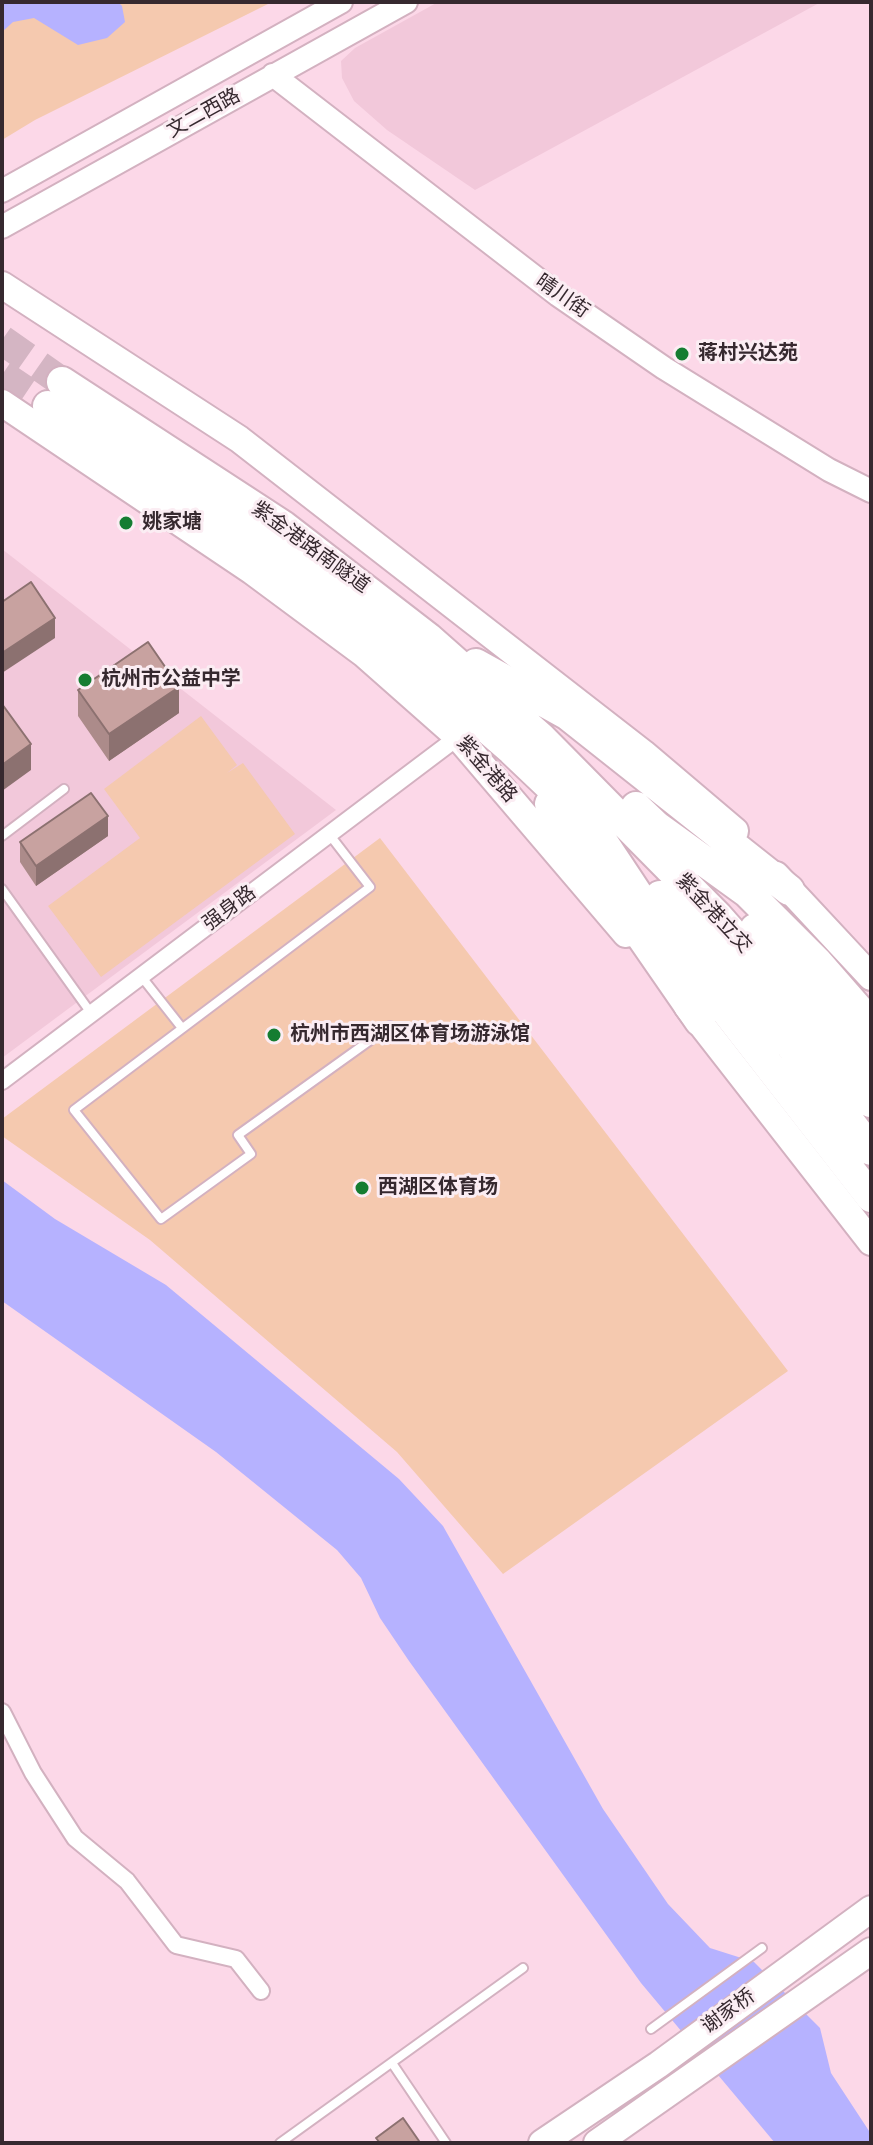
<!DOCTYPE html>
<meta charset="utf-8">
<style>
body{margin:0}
#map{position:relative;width:873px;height:2145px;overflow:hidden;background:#fcd8e8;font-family:Roboto,sans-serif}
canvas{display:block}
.frame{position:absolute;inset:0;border:4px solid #36292f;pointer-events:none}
</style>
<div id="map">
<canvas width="873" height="2145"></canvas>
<div class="frame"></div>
</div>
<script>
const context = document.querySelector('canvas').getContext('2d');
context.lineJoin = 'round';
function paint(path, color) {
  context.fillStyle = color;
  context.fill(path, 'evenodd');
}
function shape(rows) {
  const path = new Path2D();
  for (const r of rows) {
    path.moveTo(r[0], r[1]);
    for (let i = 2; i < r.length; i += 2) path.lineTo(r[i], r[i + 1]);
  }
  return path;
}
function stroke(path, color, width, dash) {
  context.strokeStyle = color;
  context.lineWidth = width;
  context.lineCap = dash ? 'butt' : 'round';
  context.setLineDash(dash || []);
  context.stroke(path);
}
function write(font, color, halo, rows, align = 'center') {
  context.font = font + ' Roboto,"Noto Sans SC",sans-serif';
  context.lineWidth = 6;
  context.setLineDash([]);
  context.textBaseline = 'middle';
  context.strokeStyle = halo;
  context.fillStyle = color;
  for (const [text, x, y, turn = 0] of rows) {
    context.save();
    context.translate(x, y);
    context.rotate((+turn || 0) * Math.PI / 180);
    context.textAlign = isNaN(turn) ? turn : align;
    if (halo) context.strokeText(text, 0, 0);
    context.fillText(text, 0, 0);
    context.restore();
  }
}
paint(shape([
 [438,2,821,2,475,190,387,130,354,101,342,78,341,61,355,48],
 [2,549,336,810,2,1058]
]), '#f2c8da');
paint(shape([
 [2,2,272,2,35,120,2,140],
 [201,716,237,765,227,773,243,763,295,834,101,977,48,906,140,838,104,789],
 [380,838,788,1371,503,1574,397,1452,150,1240,2,1136,2,1119]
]), '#f5c9af');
paint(shape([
 [2,2,118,2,122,6,125,22,107,38,78,45,34,18,13,22,2,32],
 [2,1180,55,1219,166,1285,399,1479,443,1526,603,1809,668,1904,710,1948,754,1962,820,2028,831,2073,871,2134,871,2143,775,2143,641,1983,409,1661,380,1618,361,1578,337,1550,216,1452,2,1301]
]), '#b6b2ff');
stroke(shape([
 [2,340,62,382],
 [2,375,48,406]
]), '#d4b5c3', 30, [30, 15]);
const lane = shape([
 [329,834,370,887,74,1110,161,1219,251,1154,238,1135,390,1026],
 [2,836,64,789],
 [2,889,91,1013],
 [141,976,182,1028],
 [651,2029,762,1948],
 [392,2063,446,2143],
 [280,2143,523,1968]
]);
const street = shape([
 [2,1081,458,737],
 [2,1712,33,1773,75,1838,127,1881,176,1945,236,1959,261,1991]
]);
const secondary = shape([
 [273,75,558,295,664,368,829,470,871,491],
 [2,191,341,2],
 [2,227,406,2]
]);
const primary = shape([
 [2,285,239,439,643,753,735,831],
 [2,403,252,571,364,654,458,737,626,934],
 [776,875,871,977],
 [687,1006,871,1242],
 [542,2143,658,2065,871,1909],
 [597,2143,871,1951]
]);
const highway = shape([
 [62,382,283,526,428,638,541,738,717,916,770,976,871,1102],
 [48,406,284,562,368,625,512,750,592,826,647,909,871,1197],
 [476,664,568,715,789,890],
 [550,804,700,1021],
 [636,807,657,827,747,892,817,962,871,1024],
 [660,896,790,1044,871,1150],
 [755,929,799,976,871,1064]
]);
stroke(lane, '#d3b1c0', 12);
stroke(street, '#d3b1c0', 20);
stroke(secondary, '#d3b1c0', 26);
stroke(primary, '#d3b1c0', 30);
stroke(highway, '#d3b1c0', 34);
stroke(lane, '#fff', 8);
stroke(street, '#fff', 16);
stroke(secondary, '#fff', 22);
stroke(primary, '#fff', 26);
stroke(highway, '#fff', 30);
paint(shape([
 [78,690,179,713,109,761,78,716],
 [108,836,36,886,20,862,20,842]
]), '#ac8b8a');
paint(shape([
 [55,618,55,638,2,673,2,653],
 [179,687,179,713,109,761,109,734],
 [31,744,31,770,2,791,2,765],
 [108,816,108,836,36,886,36,866]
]), '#8c7170');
const building = shape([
 [31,582,55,618,2,653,2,602,31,582],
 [148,642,179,687,109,734,78,690,148,642],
 [2,704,31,744,2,765,2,704],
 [91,793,108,816,36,866,20,842,91,793],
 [403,2118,419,2141,416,2143,380,2143,376,2138,403,2118]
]);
paint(building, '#c8a2a0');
stroke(building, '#8c7170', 2);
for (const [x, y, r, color] of [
 [682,354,8,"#157d31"],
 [126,523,8,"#157d31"],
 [85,680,8,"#157d31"],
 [274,1035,8,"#157d31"],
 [362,1188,8,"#157d31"]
]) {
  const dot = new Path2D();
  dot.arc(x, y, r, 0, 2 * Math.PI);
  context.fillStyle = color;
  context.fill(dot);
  stroke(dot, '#fbedf3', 3);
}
write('20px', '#36292f', '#fbedf3', [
 ["文二西路",204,114,-29],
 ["晴川街",562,297,35],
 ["紫金港路南隧道",310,548,36],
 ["紫金港路",486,770,49],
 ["强身路",230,909,-37],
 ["紫金港立交",713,914,47],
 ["谢家桥",729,2012,-36]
]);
write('bold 20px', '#36292f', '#fbedf3', [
 ["蒋村兴达苑",698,354],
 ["姚家塘",142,523],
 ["杭州市公益中学",101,680],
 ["杭州市西湖区体育场游泳馆",290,1035],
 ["西湖区体育场",378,1188]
], 'left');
</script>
